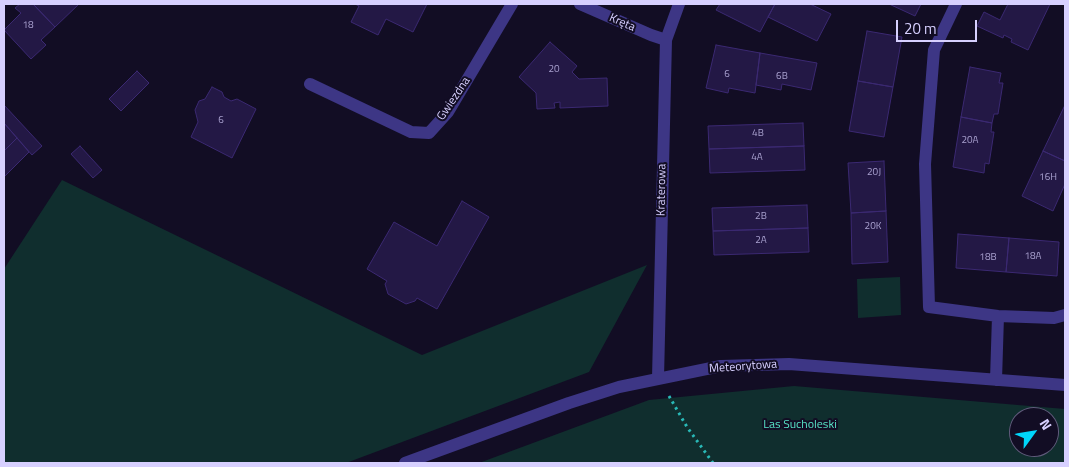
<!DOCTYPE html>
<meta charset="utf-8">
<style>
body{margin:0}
#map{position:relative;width:1069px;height:467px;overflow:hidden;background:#120d24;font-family:"Titillium Web",sans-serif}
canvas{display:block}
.frame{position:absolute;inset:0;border:5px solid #d7d0ff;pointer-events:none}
.north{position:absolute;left:1009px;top:407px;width:50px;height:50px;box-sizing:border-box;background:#120d24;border:1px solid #615b7c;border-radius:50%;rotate:58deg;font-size:14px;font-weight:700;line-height:20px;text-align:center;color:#d7d0ff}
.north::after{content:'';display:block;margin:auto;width:18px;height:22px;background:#00d6fb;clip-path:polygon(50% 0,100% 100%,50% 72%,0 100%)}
.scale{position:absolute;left:896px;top:20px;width:81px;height:22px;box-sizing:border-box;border:2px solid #d7d0ff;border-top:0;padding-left:6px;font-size:15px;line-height:18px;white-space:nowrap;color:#d7d0ff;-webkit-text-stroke:4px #120d24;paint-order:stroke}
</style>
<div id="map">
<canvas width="1069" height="467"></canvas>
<div class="frame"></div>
<div class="north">N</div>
<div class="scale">20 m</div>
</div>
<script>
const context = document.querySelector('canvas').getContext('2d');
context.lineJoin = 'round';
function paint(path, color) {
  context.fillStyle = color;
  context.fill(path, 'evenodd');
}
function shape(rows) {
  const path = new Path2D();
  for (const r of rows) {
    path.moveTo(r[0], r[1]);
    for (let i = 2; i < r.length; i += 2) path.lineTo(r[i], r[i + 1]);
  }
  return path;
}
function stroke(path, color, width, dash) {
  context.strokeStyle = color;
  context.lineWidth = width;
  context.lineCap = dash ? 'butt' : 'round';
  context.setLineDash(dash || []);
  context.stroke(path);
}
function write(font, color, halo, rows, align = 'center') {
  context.font = font + ' "Titillium Web",sans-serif';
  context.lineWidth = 4;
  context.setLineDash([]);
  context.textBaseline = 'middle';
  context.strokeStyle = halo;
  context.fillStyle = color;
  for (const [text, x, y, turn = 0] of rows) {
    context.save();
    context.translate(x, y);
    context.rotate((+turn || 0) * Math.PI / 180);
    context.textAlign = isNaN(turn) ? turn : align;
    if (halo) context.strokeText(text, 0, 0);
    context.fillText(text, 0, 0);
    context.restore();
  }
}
paint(shape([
 [62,180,422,355,647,265,589,372,346,463,4,463,4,269],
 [900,277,901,315,858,318,857,279],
 [794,386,1065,409,1065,463,479,463,649,400],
 [1019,417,1049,417,1049,447,1019,447]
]), '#102e2e');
const building = shape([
 [20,4,33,4,55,27,41,40,46,45,31,59,4,30,21,13,15,8,20,4],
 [33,4,79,4,55,27,33,4],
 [355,4,427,4,413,32,386,19,378,35,351,22,359,6,355,4],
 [720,4,775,4,760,32,716,10,720,4],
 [775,4,810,4,831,14,817,41,768,17,775,4],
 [889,4,921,4,915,16,889,4],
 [1008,4,1050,4,1028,50,1011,42,1012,39,1004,35,1003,38,977,26,984,12,1000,20,1008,4],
 [867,31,902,37,893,87,858,81,867,31],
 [550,42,577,66,572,72,579,79,607,78,608,106,560,108,560,102,554,103,555,108,537,109,536,93,519,77,550,42],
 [716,45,760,53,755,93,729,88,728,93,706,88,716,45],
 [760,53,817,63,811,90,782,84,781,90,756,85,760,53],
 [970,67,1001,73,999,83,1003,83,998,114,994,114,992,123,961,117,970,67],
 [137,71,149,83,121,111,109,99,137,71],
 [858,81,893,87,884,137,849,131,858,81],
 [212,87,222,92,224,97,231,101,237,99,256,109,232,158,191,137,198,122,195,110,199,101,205,99,212,87],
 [4,105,42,146,32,155,4,123,4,105],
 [1065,105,1065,161,1043,151,1065,105],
 [961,117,992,123,991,132,994,132,989,164,985,163,984,173,953,167,961,117],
 [4,123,17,138,4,151,4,123],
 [803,123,804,146,709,149,708,126,803,123],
 [17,138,29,152,5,176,4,174,4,151,17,138],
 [80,146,102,170,93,178,71,154,80,146],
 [804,146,805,170,710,173,709,149,804,146],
 [1043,151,1065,161,1065,184,1053,211,1022,196,1043,151],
 [884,161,886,211,851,213,848,163,884,161],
 [462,201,489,217,437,309,417,298,415,301,406,304,388,294,385,284,387,281,367,269,394,222,437,246,462,201],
 [807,205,808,228,713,231,712,208,807,205],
 [886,211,888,262,852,264,851,213,886,211],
 [808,228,809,252,714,255,713,231,808,228],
 [958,234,1009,238,1006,272,956,268,958,234],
 [1009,238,1059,242,1057,276,1006,272,1009,238]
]);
paint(building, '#231845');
stroke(building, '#3b2972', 1);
stroke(shape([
 [669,396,687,427,713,463]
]), '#29b9b7', 3, [2.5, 4]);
stroke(shape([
 [580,4,651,35,666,40],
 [956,4,934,50,925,164,929,307,998,316,1054,318,1065,315],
 [310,84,411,132,429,133,448,112,512,4],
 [658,378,666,40,679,4],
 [996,380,998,316],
 [405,463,569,403,619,387,721,366,789,364,1065,385]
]), '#3d3685', 12);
write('10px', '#aaa2d0', null, [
 ["18",28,26],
 ["20",554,70],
 ["6",727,75],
 ["6B",782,77],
 ["6",221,121],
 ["4B",758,134],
 ["20A",970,141],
 ["4A",757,158],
 ["20J",874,173],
 ["16H",1048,178],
 ["2B",761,217],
 ["20K",873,227],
 ["2A",761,241],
 ["18A",1033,257],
 ["18B",988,258]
]);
write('12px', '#d7d0ff', '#120d24', [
 ["Kręta",622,23,24],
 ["Gwiezdna",454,99,-56],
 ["Kraterowa",662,190,-89],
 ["Meteorytowa",743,367,-4]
]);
write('12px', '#57e4c7', '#120d24', [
 ["Las Sucholeski",800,425]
]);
</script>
